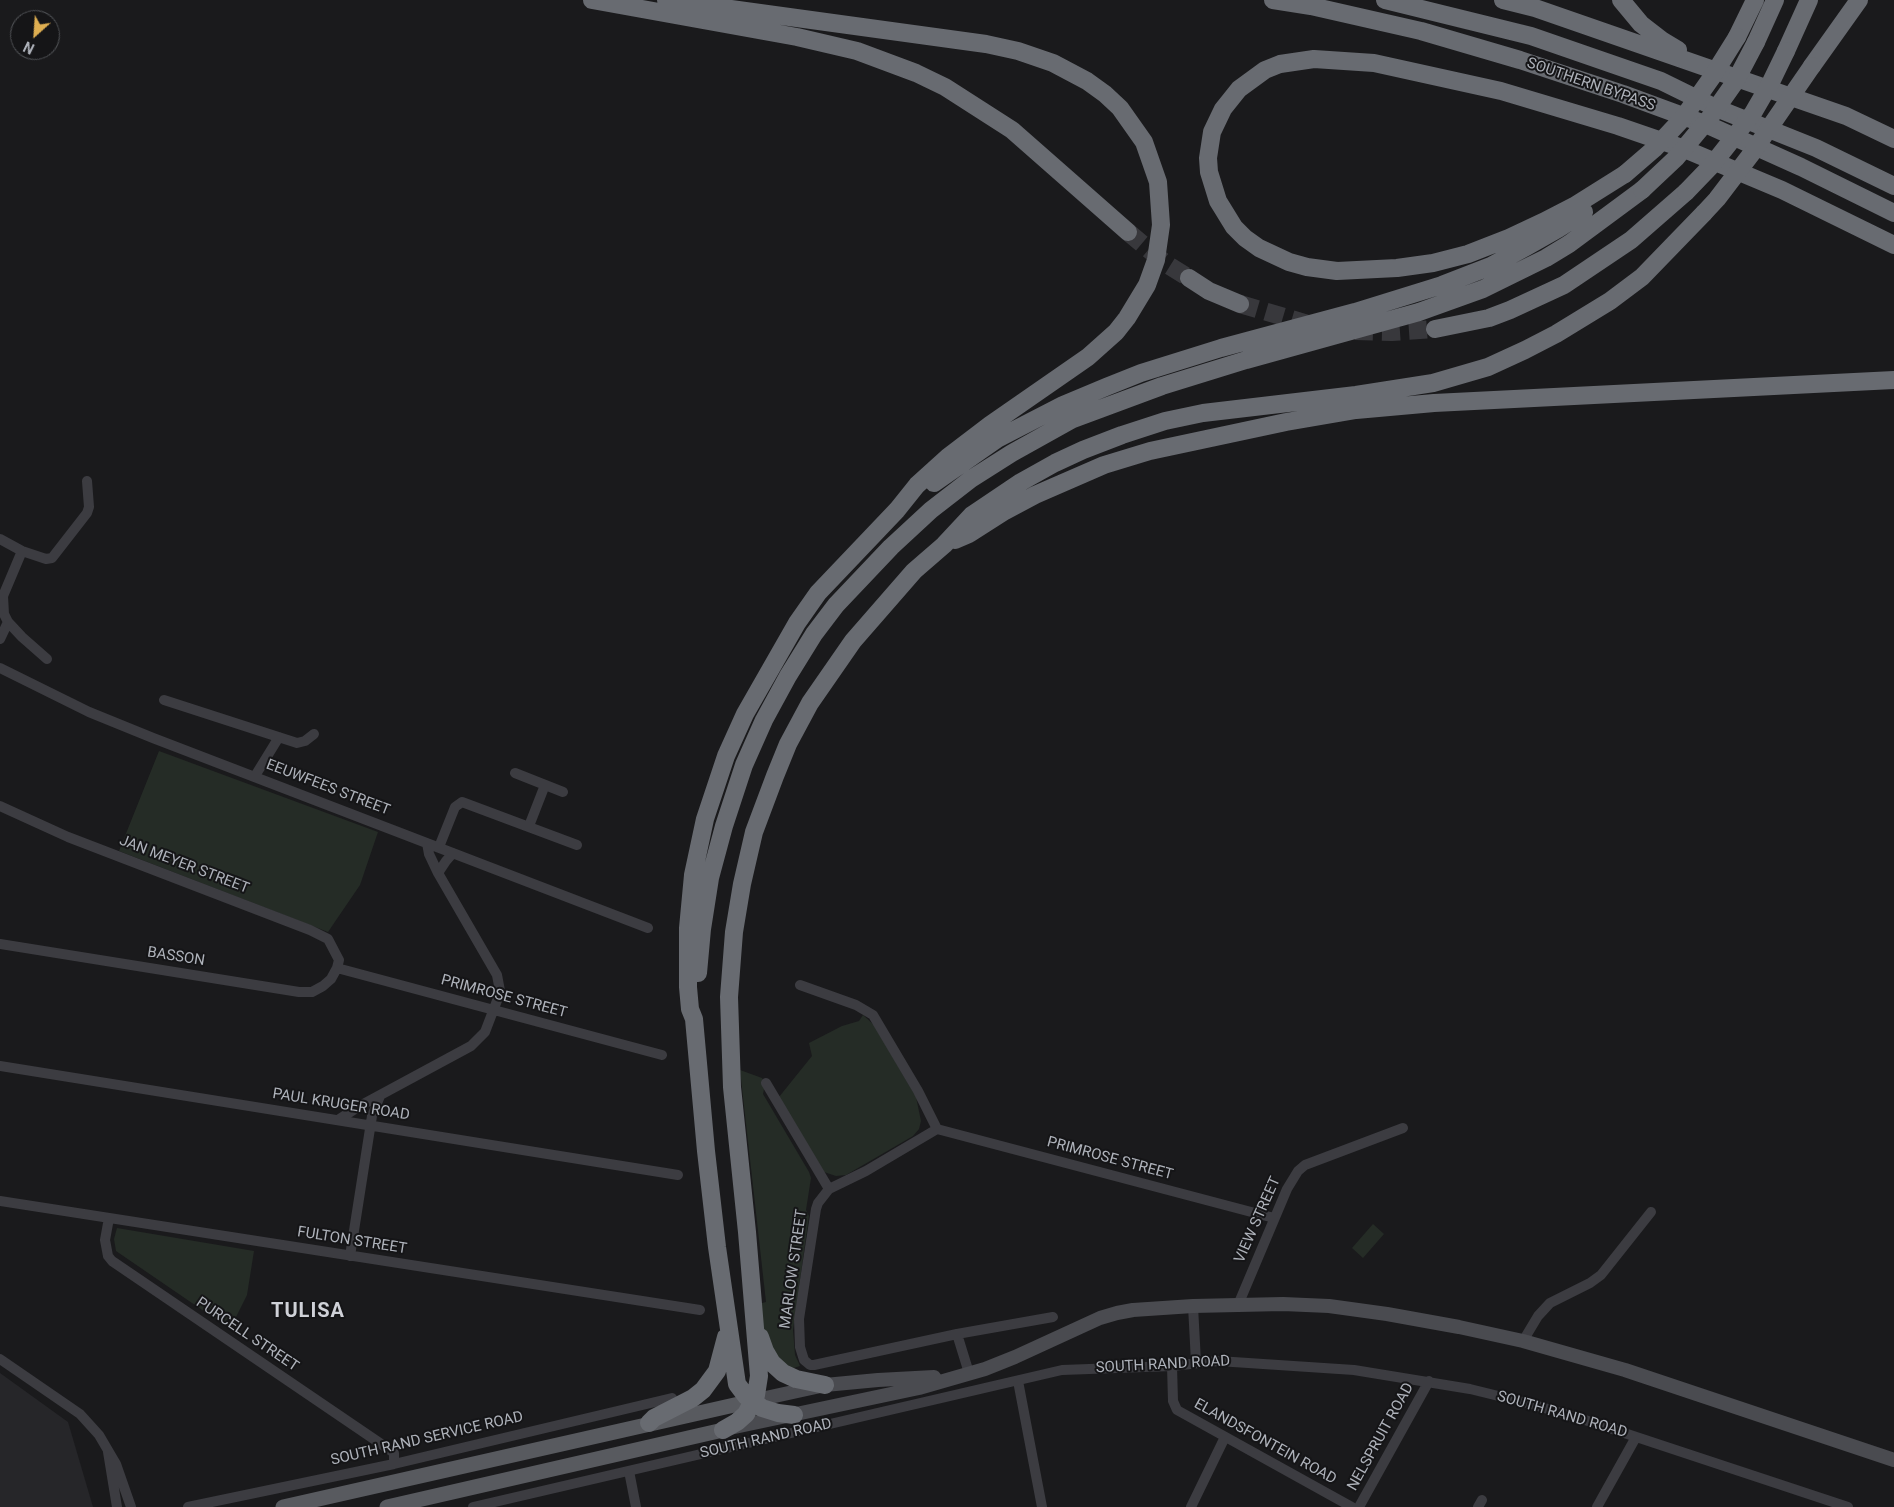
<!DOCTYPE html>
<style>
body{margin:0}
#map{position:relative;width:1894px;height:1507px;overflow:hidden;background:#1a1a1c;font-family:Roboto,sans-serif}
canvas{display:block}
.north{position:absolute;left:10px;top:10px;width:50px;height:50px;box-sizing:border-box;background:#151517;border:1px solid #525458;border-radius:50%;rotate:206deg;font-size:14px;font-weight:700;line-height:20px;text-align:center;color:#aeb2ba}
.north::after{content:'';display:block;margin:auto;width:18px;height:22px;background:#deae51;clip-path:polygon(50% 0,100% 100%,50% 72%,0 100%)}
</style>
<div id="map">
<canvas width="1894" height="1507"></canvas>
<div class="north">N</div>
</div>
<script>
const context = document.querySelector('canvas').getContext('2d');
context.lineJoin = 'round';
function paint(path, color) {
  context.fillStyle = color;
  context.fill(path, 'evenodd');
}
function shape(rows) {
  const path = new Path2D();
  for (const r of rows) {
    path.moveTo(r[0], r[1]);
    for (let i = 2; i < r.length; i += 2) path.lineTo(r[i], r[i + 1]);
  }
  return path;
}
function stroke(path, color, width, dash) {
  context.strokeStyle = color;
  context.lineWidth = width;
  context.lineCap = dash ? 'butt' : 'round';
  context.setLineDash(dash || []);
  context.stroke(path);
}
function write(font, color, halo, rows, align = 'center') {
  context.font = font + ' Roboto,sans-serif';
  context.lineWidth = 4;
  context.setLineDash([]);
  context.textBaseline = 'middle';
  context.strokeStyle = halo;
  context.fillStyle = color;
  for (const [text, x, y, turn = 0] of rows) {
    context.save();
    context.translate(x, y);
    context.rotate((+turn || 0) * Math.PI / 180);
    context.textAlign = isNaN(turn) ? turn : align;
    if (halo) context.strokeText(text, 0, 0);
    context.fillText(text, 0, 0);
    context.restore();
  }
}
paint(shape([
 [0,1373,68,1422,93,1507,0,1507]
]), '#262629');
paint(shape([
 [159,751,378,832,360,885,328,932,119,851],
 [863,1015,874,1025,916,1097,921,1121,919,1129,913,1136,846,1175,836,1176,824,1172,779,1097,812,1056,809,1043,842,1026,859,1021],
 [740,1070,762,1078,765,1084,763,1094,809,1172,811,1178,806,1210,809,1216,793,1330,795,1355,800,1366,784,1371,768,1354,761,1317,762,1303,766,1302],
 [1373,1224,1384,1234,1363,1258,1352,1248],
 [117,1228,254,1251,247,1295,230,1329,116,1251,114,1239]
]), '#252c26');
stroke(shape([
 [1128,232,1165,263,1189,278],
 [1240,304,1315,326],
 [1355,331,1392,332,1435,329]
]), '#38383c', 18, [18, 9]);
stroke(shape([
 [0,539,22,551,46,559,52,558,87,513,89,507,87,481],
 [22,551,3,596,4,614,8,622,22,637,47,659],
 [0,639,8,622],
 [0,668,89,712,153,738,648,928],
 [164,700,297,743,305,741,314,734],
 [515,773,563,792],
 [255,776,279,737],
 [0,806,68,837,310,930,328,939,339,960,337,968,331,979,323,986,312,992,299,992,0,944],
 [529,826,545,785],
 [439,847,455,807,462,802,577,845],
 [438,873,446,861,453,853],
 [337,968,662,1055],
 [800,985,856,1005,873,1015,918,1091,937,1129],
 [0,1066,678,1175],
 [766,1083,829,1189],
 [338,1120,358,1107,471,1046,485,1032,498,998,500,991,497,975,438,873,429,854,427,843],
 [0,1201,700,1310],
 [109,1218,105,1240,108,1256,112,1261,387,1448,394,1453,394,1464],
 [350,1256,372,1116,380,1096],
 [1238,1305,1287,1189,1298,1171,1305,1165,1403,1128],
 [1193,1306,1196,1362],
 [1053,1317,957,1334,814,1365,810,1365,804,1360,800,1347,799,1319,816,1209,818,1203,829,1189,866,1171,937,1129,1274,1218],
 [957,1334,969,1373],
 [1523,1341,1538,1316,1550,1303,1590,1283,1601,1275,1651,1212],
 [0,1359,80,1414,99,1435,116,1464,131,1507],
 [1172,1366,1173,1401,1177,1410,1352,1507],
 [1018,1381,1042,1507],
 [108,1452,117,1507],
 [629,1471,636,1507],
 [188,1507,394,1464,672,1398],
 [473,1507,1062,1370,1172,1366,1218,1361,1354,1370,1470,1389,1531,1404,1585,1420,1848,1507],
 [1191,1507,1225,1437],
 [1359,1507,1429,1381],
 [1478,1507,1482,1500],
 [1597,1507,1636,1437]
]), '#3c3c41', 10);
stroke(shape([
 [752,1401,825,1385,878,1380,934,1377],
 [730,1428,919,1388,985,1369,1015,1357,1100,1318,1117,1313,1133,1310,1193,1306,1283,1304,1329,1306,1387,1314,1459,1327,1523,1341,1625,1370,1894,1460]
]), '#4a4b50', 14);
stroke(shape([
 [283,1507,752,1401],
 [387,1507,723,1430]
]), '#585a5f', 15);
stroke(shape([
 [592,0,797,37,857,51,916,73,945,87,1012,130,1128,232],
 [666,0,986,44,1018,51,1053,63,1087,81,1105,94,1120,108,1144,142,1158,182,1161,225,1156,260,1147,285,1127,318,1116,332,1088,357,990,425,948,457,917,485,897,510,818,593,797,623,745,714,726,756,705,819,693,875,688,928,688,987,690,1009,694,1019,706,1151,717,1247,737,1384,746,1396,762,1408,778,1413,794,1415],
 [1273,0,1311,6,1421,31,1520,60,1623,94,1710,126,1801,167,1894,213],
 [1385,0,1531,36,1661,81,1716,108,1816,148,1894,186],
 [1503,0,1535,8,1846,116,1894,139],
 [1621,0,1641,24,1663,41,1678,50],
 [1737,37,1755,0],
 [1756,42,1775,0],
 [1786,51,1809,0],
 [1812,66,1859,0],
 [1625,174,1574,206,1543,222,1509,238,1468,254,1433,263,1397,268,1337,271,1307,267,1289,262,1259,248,1245,238,1234,227,1218,201,1209,172,1208,158,1212,132,1223,109,1239,89,1265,70,1280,64,1314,59,1374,63,1501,91,1618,126,1682,148,1782,190,1894,245],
 [1189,278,1209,291,1240,304],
 [1435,329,1489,318,1510,310,1564,285,1631,240,1686,192],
 [934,483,997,439,1063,405,1106,387,1141,373,1221,348,1355,312,1442,285,1491,266,1526,247,1558,229,1584,212],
 [955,540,969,534,1005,511,1035,495,1104,465,1150,451,1286,422,1356,410,1434,403,1894,380],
 [698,973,702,929,710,878,724,826,744,765,764,720,788,676,814,634,836,605,891,547,931,510,971,479,1012,453,1073,419,1162,386,1246,360,1419,312,1483,289,1546,258,1569,244,1642,190],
 [760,1337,765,1351,772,1363,783,1373,796,1379,825,1385],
 [649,1423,654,1418,693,1398,703,1390,717,1371,726,1337],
 [723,1430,737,1422,746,1414,756,1395,759,1376,747,1232,732,1087,729,997,734,932,742,884,754,832,775,776,788,744,810,703,853,641,914,571,944,545,972,515,1021,482,1055,463,1083,450,1122,435,1165,421,1203,413,1356,395,1433,383,1488,367,1525,350,1556,334,1610,301,1642,277,1704,213]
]), '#686b71', 18);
stroke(shape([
 [1625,174,1654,149,1683,118,1712,77,1737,37],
 [1642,190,1676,158,1711,116,1735,82,1756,42],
 [1686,192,1712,165,1753,113,1771,82,1786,51],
 [1704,213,1717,199,1752,153,1812,66]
]), '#686b71', 18);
write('15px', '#aeb2ba', '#151517', [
 ["SOUTHERN BYPASS",1591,85,19],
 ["EEUWFEES STREET",328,788,21],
 ["JAN MEYER STREET",184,865,21],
 ["BASSON",176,957,9],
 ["PRIMROSE STREET",504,997,15],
 ["PAUL KRUGER ROAD",341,1105,9],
 ["PRIMROSE STREET",1110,1159,15],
 ["VIEW STREET",1258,1220,-66],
 ["FULTON STREET",352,1241,9],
 ["MARLOW STREET",794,1269,-82],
 ["PURCELL STREET",247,1335,34],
 ["SOUTH RAND ROAD",1163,1365,-3],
 ["SOUTH RAND ROAD",1562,1415,16],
 ["NELSPRUIT ROAD",1381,1437,-61],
 ["SOUTH RAND SERVICE ROAD",427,1439,-13],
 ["SOUTH RAND ROAD",766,1439,-13],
 ["ELANDSFONTEIN ROAD",1265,1442,29]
]);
context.letterSpacing = '1px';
write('bold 20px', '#cfd1d7', '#151517', [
 ["TULISA",308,1312]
]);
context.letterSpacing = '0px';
</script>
